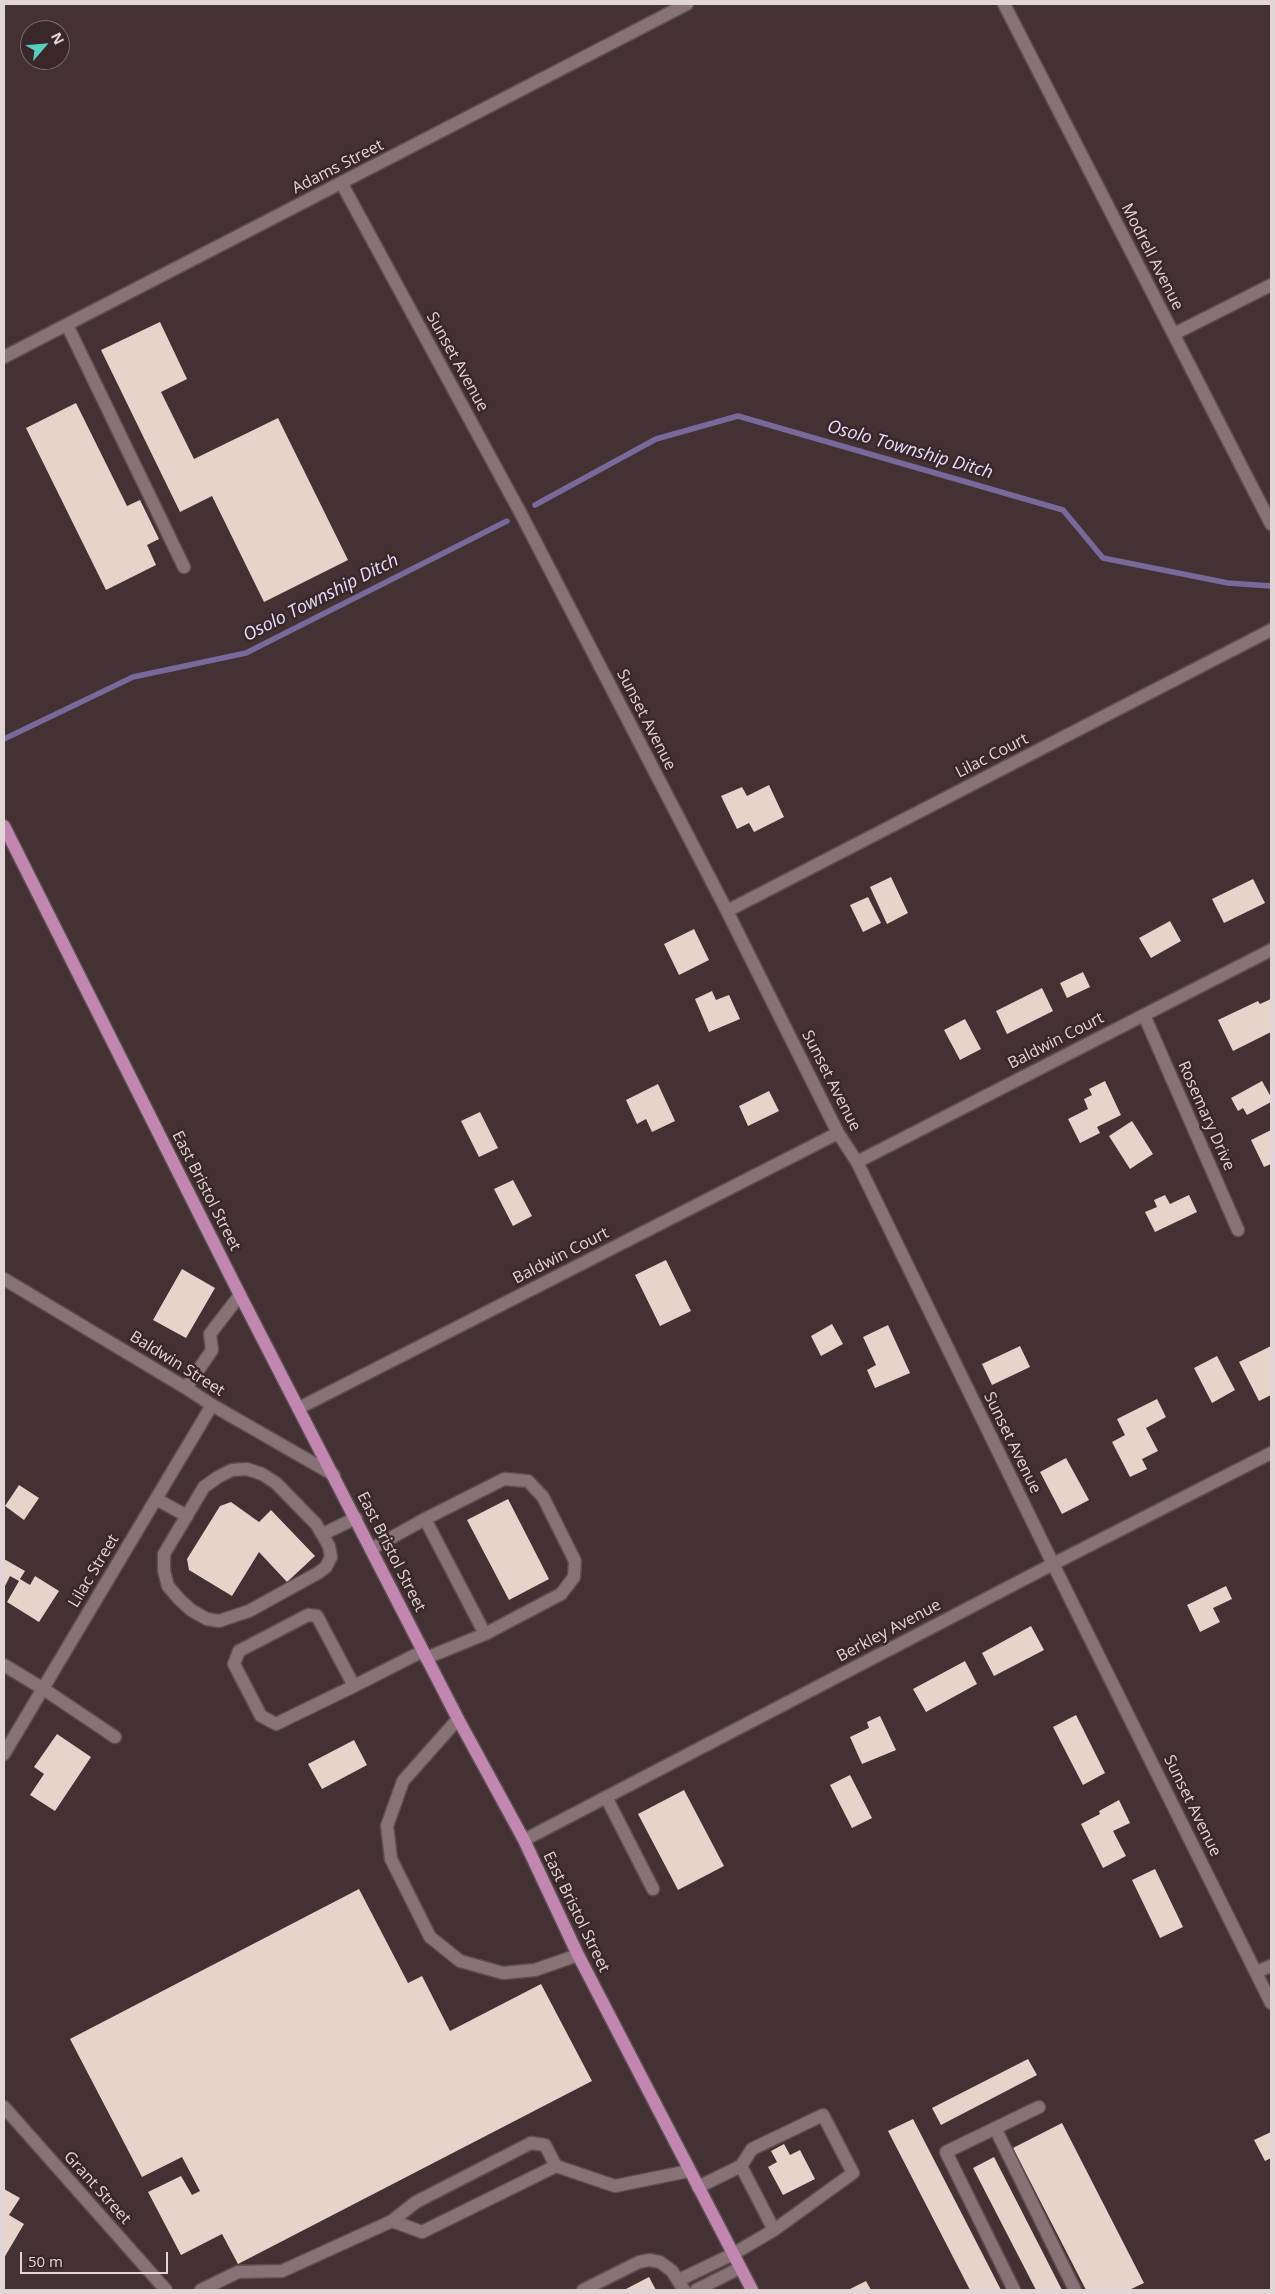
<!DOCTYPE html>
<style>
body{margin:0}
#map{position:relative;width:1275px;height:2294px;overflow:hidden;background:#433134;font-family:"Open Sans",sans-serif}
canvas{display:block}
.frame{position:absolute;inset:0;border:5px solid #e1d5d7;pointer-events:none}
.north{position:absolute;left:20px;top:20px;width:50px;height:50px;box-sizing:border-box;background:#39272a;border:1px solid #7c6d6f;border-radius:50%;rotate:63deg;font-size:14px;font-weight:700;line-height:20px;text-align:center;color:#e1d5d7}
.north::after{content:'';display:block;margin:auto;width:18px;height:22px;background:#5acebd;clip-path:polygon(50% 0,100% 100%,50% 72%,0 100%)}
.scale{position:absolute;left:20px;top:2252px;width:148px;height:22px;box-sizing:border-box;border:2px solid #e1d5d7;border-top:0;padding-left:6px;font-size:15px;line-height:18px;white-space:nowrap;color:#e1d5d7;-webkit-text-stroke:4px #39272a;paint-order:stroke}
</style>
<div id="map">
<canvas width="1275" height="2294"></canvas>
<div class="frame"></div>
<div class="north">N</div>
<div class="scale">50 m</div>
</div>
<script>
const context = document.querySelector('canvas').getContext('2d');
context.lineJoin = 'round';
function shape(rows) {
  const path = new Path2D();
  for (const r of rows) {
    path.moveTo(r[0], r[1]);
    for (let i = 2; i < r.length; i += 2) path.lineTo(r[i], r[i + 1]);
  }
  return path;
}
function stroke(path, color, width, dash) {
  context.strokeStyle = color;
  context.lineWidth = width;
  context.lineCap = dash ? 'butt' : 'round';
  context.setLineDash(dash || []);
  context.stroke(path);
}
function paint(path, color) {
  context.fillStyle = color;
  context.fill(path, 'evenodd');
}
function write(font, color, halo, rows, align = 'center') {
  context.font = font + ' "Open Sans",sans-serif';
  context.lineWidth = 5;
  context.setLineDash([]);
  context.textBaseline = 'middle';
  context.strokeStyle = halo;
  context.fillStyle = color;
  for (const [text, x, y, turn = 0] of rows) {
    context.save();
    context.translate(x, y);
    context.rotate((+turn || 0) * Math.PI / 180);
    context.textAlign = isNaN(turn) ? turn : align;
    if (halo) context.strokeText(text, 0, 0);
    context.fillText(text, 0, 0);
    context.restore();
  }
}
stroke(shape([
 [535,505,656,439,738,416,1063,510,1103,558,1228,583,1271,586],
 [4,739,133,677,246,653,507,521]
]), '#79699a', 5.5);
paint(shape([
 [160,322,187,379,161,392,194,459,278,418,348,560,264,602,212,496,180,512,101,350],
 [76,403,127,506,140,500,159,539,147,545,156,565,106,590,26,428],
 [769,785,784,817,754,832,749,823,737,829,721,796,742,787,747,796],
 [891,877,908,913,887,924,870,887],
 [1253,879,1265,903,1224,923,1212,899],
 [868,897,881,923,863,932,850,905],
 [1170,921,1181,941,1151,958,1139,938],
 [694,929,709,960,679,975,664,944],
 [1083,972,1090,987,1067,998,1060,983],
 [1042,988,1053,1011,1007,1034,996,1011],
 [712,991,716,1000,729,995,740,1019,709,1032,695,999],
 [1271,999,1271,1032,1233,1051,1218,1020,1258,1001,1260,1004],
 [965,1019,981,1049,960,1060,944,1030],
 [1105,1081,1121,1115,1097,1127,1100,1133,1080,1143,1068,1119,1088,1109,1084,1099,1092,1095,1089,1089],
 [1262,1081,1271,1097,1271,1102,1247,1115,1243,1108,1238,1111,1231,1098],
 [658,1084,675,1121,652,1132,646,1119,637,1124,626,1100],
 [769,1091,779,1111,748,1126,739,1106],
 [480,1112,498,1148,479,1157,461,1121],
 [1132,1121,1153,1154,1130,1169,1109,1136],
 [1271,1130,1271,1164,1264,1167,1251,1140],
 [513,1180,532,1216,513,1226,494,1189],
 [1165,1195,1170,1204,1189,1195,1197,1212,1155,1232,1145,1212,1157,1207,1154,1200],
 [666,1260,691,1311,660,1326,635,1275],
 [182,1269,215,1288,186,1338,153,1320],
 [832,1324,843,1344,821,1356,811,1336],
 [888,1325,910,1373,875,1388,867,1370,876,1365,863,1337],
 [1020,1346,1030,1367,992,1385,982,1364],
 [1271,1346,1271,1395,1259,1401,1239,1362],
 [1217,1356,1235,1390,1212,1403,1194,1368],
 [1157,1399,1166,1417,1146,1428,1158,1451,1142,1459,1147,1469,1130,1477,1112,1442,1125,1435,1117,1419],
 [1066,1458,1089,1500,1062,1514,1040,1472],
 [19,1485,39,1498,24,1520,5,1506],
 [508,1499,549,1579,509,1600,467,1520],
 [231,1502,259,1522,271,1510,315,1556,287,1582,259,1552,232,1596,189,1570,187,1559,220,1506],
 [4,1559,25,1571,20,1579,30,1585,35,1576,59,1591,39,1622,7,1602,19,1581,10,1576,4,1588],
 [1226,1586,1232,1599,1213,1608,1220,1622,1200,1632,1187,1605],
 [1031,1626,1044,1650,994,1676,982,1653],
 [965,1661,977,1684,926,1712,913,1689],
 [1076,1715,1105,1773,1083,1785,1053,1727],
 [880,1716,896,1750,862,1764,850,1737,869,1728,867,1722],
 [57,1734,91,1757,55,1811,30,1795,44,1774,34,1767],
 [354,1740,367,1765,322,1789,308,1764],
 [850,1775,872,1818,852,1828,830,1785],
 [684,1790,724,1866,678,1890,638,1814],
 [1119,1800,1130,1823,1113,1831,1126,1856,1103,1868,1081,1824,1100,1814,1099,1811],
 [1155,1869,1183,1927,1160,1938,1132,1880],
 [359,1889,408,1983,422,1976,450,2031,541,1984,592,2081,238,2264,222,2234,181,2255,148,2192,181,2176,192,2195,200,2191,182,2157,142,2177,70,2039],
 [1028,2059,1037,2075,941,2125,932,2108],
 [913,2119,1001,2290,970,2290,888,2131],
 [1062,2123,1144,2283,1129,2290,1086,2290,1013,2148],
 [1271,2132,1271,2158,1265,2161,1254,2140],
 [784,2144,790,2155,800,2150,815,2179,783,2195,768,2167,777,2162,771,2151],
 [994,2157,1062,2290,1036,2290,973,2168],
 [4,2189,20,2198,9,2215,24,2224,4,2258],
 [649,2277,656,2290,624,2290],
 [866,2281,871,2290,848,2290]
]), '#e8d3ca');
const minor = shape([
 [1004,4,1271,524],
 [342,184,520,512,727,911,838,1133,857,1162,1053,1564,1271,2003],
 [67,325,184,567],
 [1174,334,1271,285],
 [4,357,687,4],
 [727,911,1271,630],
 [1144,1015,1238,1230],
 [857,1162,1271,950],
 [4,1279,186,1388,212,1405,334,1475],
 [186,1388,212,1350,210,1334,240,1295],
 [299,1408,838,1133],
 [247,1469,262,1474,276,1483,316,1524,329,1546,331,1557,326,1567,318,1573,249,1611,219,1621,207,1619,191,1610,179,1599,168,1586,164,1571,164,1554,204,1487,218,1477,232,1470,247,1469],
 [156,1499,187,1516],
 [425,1519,485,1634],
 [323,1534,356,1518],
 [371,1549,425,1519,504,1479,528,1481,543,1497,575,1561,574,1577,561,1594,485,1634,426,1658],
 [4,1665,42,1688,115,1737],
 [354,1686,317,1616,308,1615,239,1651,234,1664,261,1716,276,1724,354,1686,423,1651],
 [458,1719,403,1781,387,1826,391,1859,430,1937,460,1961,503,1973,535,1970,578,1955],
 [4,1754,212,1405],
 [606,1797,653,1889],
 [524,1840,1053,1564,1271,1453],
 [1256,1972,1271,1966],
 [4,2107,166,2290],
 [995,2128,1075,2290],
 [741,2166,774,2230],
 [392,2221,416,2202,531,2143,545,2145,556,2166],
 [679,2280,733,2254,774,2230,853,2173,823,2115,752,2149,741,2166,698,2187],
 [201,2290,238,2272,282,2271,392,2221,422,2232,556,2166,615,2186,689,2171],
 [583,2290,639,2262,649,2260,660,2262,672,2271,684,2290],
 [696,2290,740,2268],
 [1014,2290,946,2152,1039,2107]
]);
const major = shape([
 [4,826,240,1295,458,1719,524,1840,578,1955,752,2290]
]);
stroke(minor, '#5d4e50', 15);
stroke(major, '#5d4e50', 15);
stroke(minor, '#877375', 12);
stroke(major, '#c187b0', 12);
write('16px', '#e1d5d7', '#39272a', [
 ["Adams Street",338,167,-27],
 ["Modrell Avenue",1152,257,63],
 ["Sunset Avenue",457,362,61],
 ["Sunset Avenue",646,720,63],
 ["Lilac Court",992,756,-27],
 ["Baldwin Court",1056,1041,-27],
 ["Sunset Avenue",831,1081,63],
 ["Rosemary Drive",1206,1116,66],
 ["East Bristol Street",206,1191,63],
 ["Baldwin Court",561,1256,-27],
 ["Baldwin Street",177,1364,32],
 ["Sunset Avenue",1012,1443,64],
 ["East Bristol Street",391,1552,63],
 ["Lilac Street",94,1571,-59],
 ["Berkley Avenue",889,1631,-28],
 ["Sunset Avenue",1192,1806,64],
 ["East Bristol Street",576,1912,64],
 ["Grant Street",97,2188,48]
]);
write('italic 18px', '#e8dffe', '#39272a', [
 ["Osolo Township Ditch",910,450,16],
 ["Osolo Township Ditch",321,598,-27]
]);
</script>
